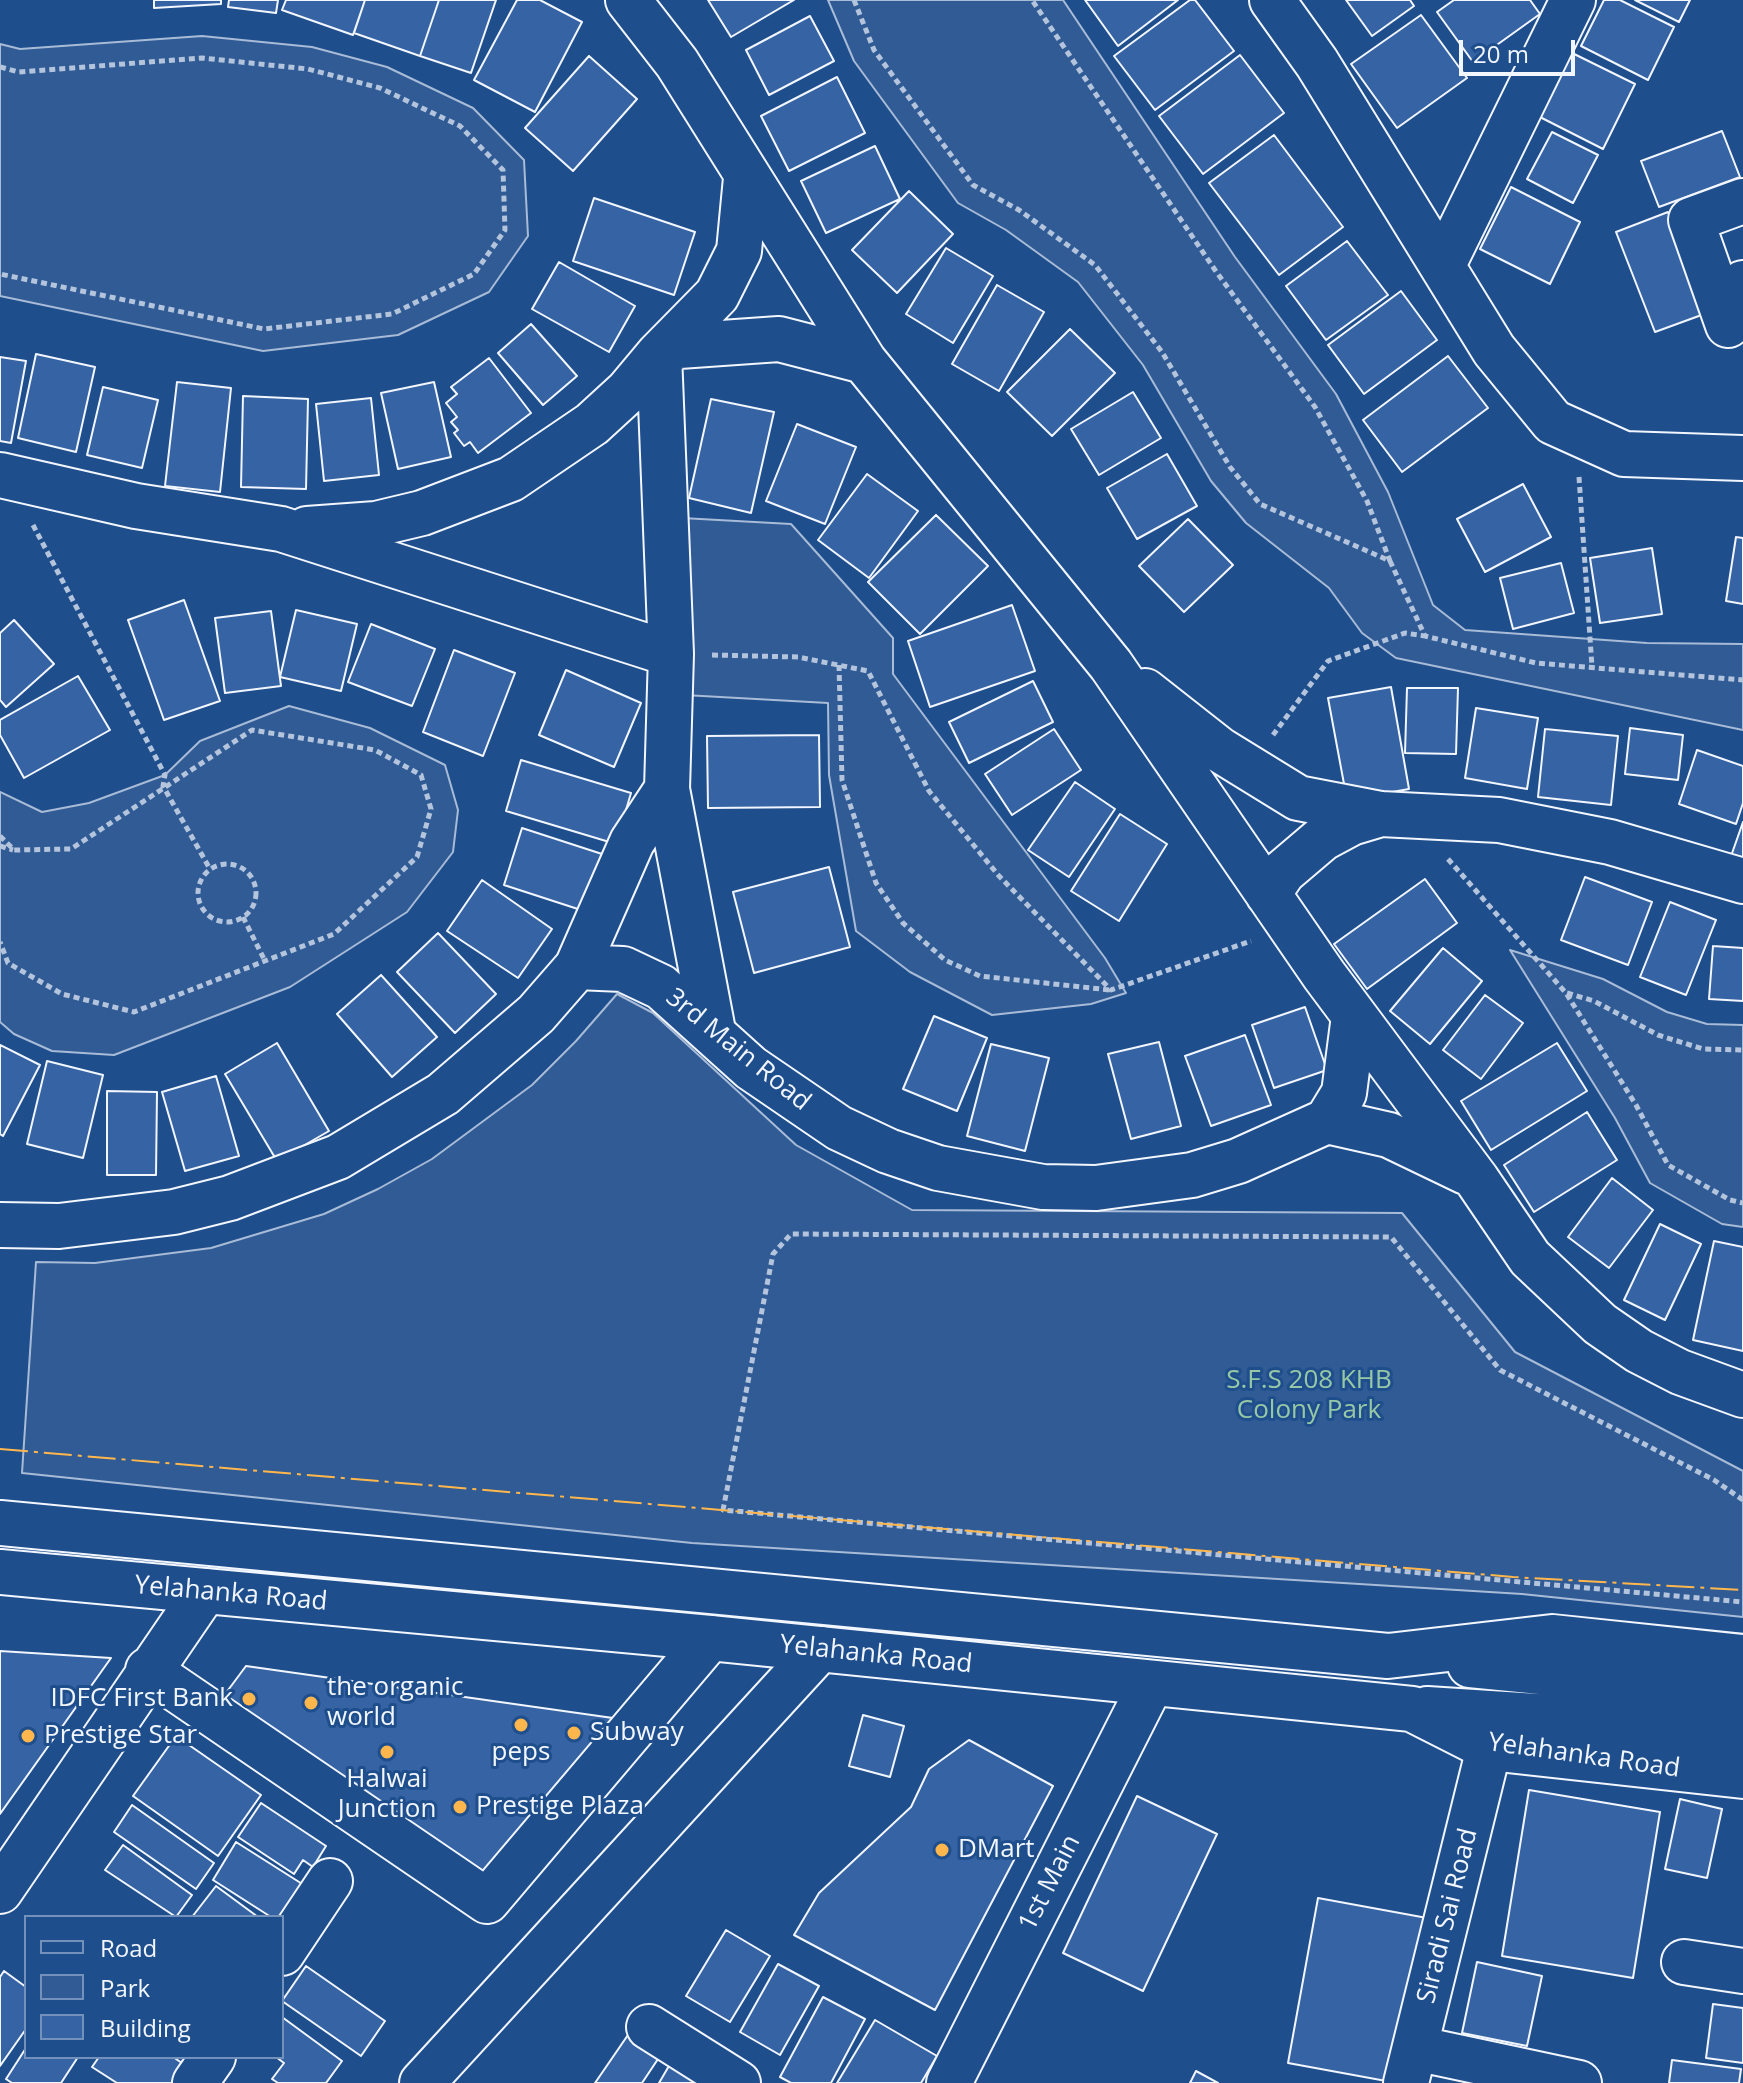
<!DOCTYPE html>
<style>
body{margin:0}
#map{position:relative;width:1743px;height:2083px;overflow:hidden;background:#1f4e8c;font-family:"Open Sans",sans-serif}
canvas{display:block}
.legend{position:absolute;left:24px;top:1915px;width:260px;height:144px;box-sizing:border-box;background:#1f4e8c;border:2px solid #7391ba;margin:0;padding:10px 14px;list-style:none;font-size:24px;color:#f2f6ff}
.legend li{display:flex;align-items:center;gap:16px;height:40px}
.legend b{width:40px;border:2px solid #7391ba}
.scale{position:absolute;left:1459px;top:40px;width:116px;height:36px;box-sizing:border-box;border:4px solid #f2f6ff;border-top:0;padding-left:10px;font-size:24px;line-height:28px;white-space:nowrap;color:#f2f6ff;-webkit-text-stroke:6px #1f4e8c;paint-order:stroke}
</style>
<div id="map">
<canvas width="1743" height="2083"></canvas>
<ul class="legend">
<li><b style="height:10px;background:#1f4e8c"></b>Road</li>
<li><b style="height:22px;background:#305b95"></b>Park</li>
<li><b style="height:22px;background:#3563a3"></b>Building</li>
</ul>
<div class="scale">20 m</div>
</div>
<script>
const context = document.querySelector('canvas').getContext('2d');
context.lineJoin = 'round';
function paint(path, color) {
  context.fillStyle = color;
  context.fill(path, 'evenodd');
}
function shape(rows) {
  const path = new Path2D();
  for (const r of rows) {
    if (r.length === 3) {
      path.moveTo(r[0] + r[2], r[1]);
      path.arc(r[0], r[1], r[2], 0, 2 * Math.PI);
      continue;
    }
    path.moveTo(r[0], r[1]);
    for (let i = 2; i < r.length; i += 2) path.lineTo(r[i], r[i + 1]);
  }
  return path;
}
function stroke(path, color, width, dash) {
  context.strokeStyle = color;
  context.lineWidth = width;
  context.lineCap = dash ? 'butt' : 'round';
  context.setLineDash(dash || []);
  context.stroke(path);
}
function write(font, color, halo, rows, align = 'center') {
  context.font = font + ' "Open Sans",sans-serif';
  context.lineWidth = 6;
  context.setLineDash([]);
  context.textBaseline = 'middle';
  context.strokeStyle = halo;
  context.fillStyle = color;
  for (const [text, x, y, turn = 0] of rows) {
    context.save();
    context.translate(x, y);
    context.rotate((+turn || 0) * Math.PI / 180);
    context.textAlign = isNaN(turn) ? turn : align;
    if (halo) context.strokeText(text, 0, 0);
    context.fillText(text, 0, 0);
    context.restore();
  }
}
const green = shape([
 [828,0,1063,0,1235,257,1336,394,1388,492,1433,605,1465,630,1647,643,1743,644,1743,730,1396,658,1362,633,1329,588,1246,523,1211,481,1143,365,1078,282,1006,230,958,203,854,61,828,0],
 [202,36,312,47,387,67,473,108,524,160,528,236,489,292,398,335,263,351,0,296,0,44,20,49,202,36],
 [682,518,791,524,893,638,893,674,1105,958,1126,993,1091,1004,992,1015,910,972,856,931,829,775,828,703,684,695,682,518],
 [289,706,370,728,445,765,458,810,453,852,407,912,290,987,114,1055,52,1051,14,1034,0,1022,0,792,42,812,89,803,165,775,200,741,289,706],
 [1510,950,1603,979,1667,1012,1707,1024,1743,1025,1743,1227,1722,1224,1650,1183,1615,1118,1510,950],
 [617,994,653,1013,796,1145,912,1210,1402,1213,1515,1352,1743,1471,1743,1617,1522,1594,692,1543,22,1473,36,1262,95,1263,211,1248,324,1214,378,1189,432,1159,532,1085,576,1041,617,994]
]);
paint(green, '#305b95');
stroke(green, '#a8bbd7', 2);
const building = shape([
 [154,0,221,0,221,4,154,8,154,0],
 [229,0,278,0,276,13,228,7,229,0],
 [286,0,365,0,353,35,282,10,286,0],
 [365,0,439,0,420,56,354,33,365,0],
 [439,0,496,0,471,73,420,56,439,0],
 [517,0,540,0,582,22,535,112,474,80,517,0],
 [708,0,794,0,731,37,708,0],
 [1085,0,1178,0,1118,46,1085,0],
 [1190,0,1195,0,1234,51,1155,110,1114,56,1190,0],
 [1346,0,1410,0,1414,6,1372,36,1346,0],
 [1454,0,1530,0,1540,14,1473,62,1437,12,1454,0],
 [1604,0,1620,0,1674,27,1648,80,1581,46,1604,0],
 [1635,0,1690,0,1679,22,1635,0],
 [1421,15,1467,78,1397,128,1351,64,1421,15],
 [810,16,834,61,769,95,746,50,810,16],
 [1564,49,1635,84,1603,149,1532,113,1564,49],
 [1240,55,1284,113,1203,174,1159,116,1240,55],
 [589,56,637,99,573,171,525,128,589,56],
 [837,77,865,133,789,171,761,116,837,77],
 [1722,131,1740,177,1659,207,1641,161,1722,131],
 [1552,132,1598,155,1573,203,1527,179,1552,132],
 [1274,135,1343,227,1279,275,1209,183,1274,135],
 [875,146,900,199,826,233,801,181,875,146],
 [1511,187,1580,222,1550,284,1480,249,1511,187],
 [909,191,953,234,897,293,852,250,909,191],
 [594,198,695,232,674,295,573,261,594,198],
 [1668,212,1707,313,1655,332,1616,232,1668,212],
 [1347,241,1388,295,1326,340,1286,286,1347,241],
 [946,248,993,276,953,343,906,314,946,248],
 [559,262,635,306,609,352,532,309,559,262],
 [997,285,1044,312,999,391,952,364,997,285],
 [1401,291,1437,340,1364,394,1328,345,1401,291],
 [531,324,577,376,543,405,498,353,531,324],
 [1070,329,1115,373,1052,436,1007,392,1070,329],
 [36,354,95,367,76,452,18,438,36,354],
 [1448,356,1488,408,1402,472,1363,420,1448,356],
 [0,357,26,361,11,443,0,441,0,357],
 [489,358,531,413,478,453,470,442,464,446,454,433,458,430,451,422,457,417,446,403,457,394,451,387,489,358],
 [177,382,231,388,220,492,165,486,177,382],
 [434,382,451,457,398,469,381,393,434,382],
 [103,387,158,400,142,468,87,455,103,387],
 [1133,392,1161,438,1099,475,1071,429,1133,392],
 [243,396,308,399,306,489,241,487,243,396],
 [371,398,379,475,324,481,316,404,371,398],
 [711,399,774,412,751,513,689,498,711,399],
 [797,424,856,447,825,524,766,501,797,424],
 [1167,454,1197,506,1137,539,1107,488,1167,454],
 [867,474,918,511,869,578,818,540,867,474],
 [1523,484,1551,537,1485,572,1457,519,1523,484],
 [936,515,988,566,920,634,868,582,936,515],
 [1188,519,1233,565,1184,612,1139,566,1188,519],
 [1736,537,1743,538,1743,604,1726,601,1736,537],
 [1652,548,1662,614,1600,623,1590,558,1652,548],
 [1561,563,1574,613,1513,629,1500,578,1561,563],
 [184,600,220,701,164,720,128,620,184,600],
 [1012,605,1035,671,930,707,908,641,1012,605],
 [296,610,357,624,341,691,280,677,296,610],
 [271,611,281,686,225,693,215,618,271,611],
 [14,620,54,664,6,707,0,700,0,633,14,620],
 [371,624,435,649,412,706,348,682,371,624],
 [454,650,515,673,483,756,423,732,454,650],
 [566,670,641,703,614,767,539,735,566,670],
 [78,676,110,730,24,778,0,735,0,720,78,676],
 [1033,681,1053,722,969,763,949,722,1033,681],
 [1391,687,1409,789,1347,800,1328,698,1391,687],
 [1407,688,1458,688,1456,754,1405,753,1407,688],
 [1476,708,1538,718,1527,789,1465,778,1476,708],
 [1630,728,1683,735,1678,780,1625,774,1630,728],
 [1054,729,1081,770,1012,815,985,774,1054,729],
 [1545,729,1618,736,1611,805,1538,797,1545,729],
 [819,735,820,807,708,808,707,736,819,735],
 [1697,750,1743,766,1743,803,1736,824,1679,804,1697,750],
 [521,760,631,793,616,844,506,811,521,760],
 [1075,782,1115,809,1069,877,1028,850,1075,782],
 [1120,814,1167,844,1119,921,1071,891,1120,814],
 [1743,822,1743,864,1730,859,1743,822],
 [522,828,602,854,584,911,504,885,522,828],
 [829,867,850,947,754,973,733,892,829,867],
 [1585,877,1652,902,1628,965,1561,940,1585,877],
 [1425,879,1457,923,1367,989,1334,944,1425,879],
 [482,880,552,929,518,978,447,931,482,880],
 [1670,902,1716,920,1686,995,1640,977,1670,902],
 [438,933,496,994,455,1033,397,972,438,933],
 [1713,946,1743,948,1743,1001,1709,999,1713,946],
 [1443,948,1482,981,1430,1044,1390,1011,1443,948],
 [381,975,437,1037,392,1077,337,1014,381,975],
 [1485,995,1523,1023,1481,1079,1443,1050,1485,995],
 [1305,1007,1327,1070,1274,1088,1252,1025,1305,1007],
 [934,1016,987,1038,957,1111,903,1089,934,1016],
 [1245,1035,1271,1105,1211,1126,1185,1056,1245,1035],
 [1159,1042,1181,1126,1131,1139,1108,1054,1159,1042],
 [277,1043,329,1131,277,1161,225,1074,277,1043],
 [1557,1043,1587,1091,1491,1150,1461,1101,1557,1043],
 [991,1044,1049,1058,1025,1151,967,1136,991,1044],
 [0,1045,40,1065,3,1136,0,1134,0,1045],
 [47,1061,103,1075,83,1158,27,1144,47,1061],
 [216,1076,239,1156,185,1171,162,1092,216,1076],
 [107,1091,157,1092,156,1175,107,1175,107,1091],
 [1587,1112,1617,1160,1534,1212,1504,1165,1587,1112],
 [1612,1178,1653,1210,1609,1268,1568,1237,1612,1178],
 [1660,1224,1701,1244,1665,1320,1624,1300,1660,1224],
 [1714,1241,1743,1247,1743,1351,1693,1340,1714,1241],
 [0,1651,111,1658,0,1814,0,1651],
 [246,1666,634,1721,488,1893,214,1709,246,1666],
 [863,1715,904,1726,890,1777,849,1766,863,1715],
 [176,1736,261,1795,218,1856,133,1796,176,1736],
 [969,1740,1053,1786,935,2010,794,1935,819,1893,911,1807,929,1769,969,1740],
 [1529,1790,1660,1812,1633,1978,1502,1956,1529,1790],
 [1137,1796,1217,1834,1143,1991,1063,1953,1137,1796],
 [1680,1799,1722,1809,1707,1878,1665,1869,1680,1799],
 [261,1803,326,1846,313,1867,303,1860,294,1874,238,1837,261,1803],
 [132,1805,214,1863,196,1889,114,1832,132,1805],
 [236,1842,307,1887,282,1917,271,1917,213,1880,236,1842],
 [123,1845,192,1895,176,1917,105,1870,123,1845],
 [216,1886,258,1917,192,1917,216,1886],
 [1318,1898,1427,1918,1397,2083,1288,2063,1318,1898],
 [726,1930,770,1956,730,2022,686,1996,726,1930],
 [1477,1962,1542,1976,1527,2046,1462,2033,1477,1962],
 [778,1964,819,1986,780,2055,740,2032,778,1964],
 [306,1966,385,2021,361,2056,282,2001,306,1966],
 [4,1971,26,1987,26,2029,0,2066,0,1977,4,1971],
 [823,1997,865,2019,831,2083,791,2083,780,2077,823,1997],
 [1713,2004,1743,2008,1743,2063,1706,2058,1713,2004],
 [282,2017,342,2061,326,2083,278,2083,272,2079,284,2063,276,2057,282,2057,282,2017],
 [875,2020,937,2056,921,2083,837,2083,875,2020],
 [630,2032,662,2053,642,2083,595,2083,630,2032],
 [26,2048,26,2057,78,2057,61,2083,12,2083,6,2079,26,2048],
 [99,2057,173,2057,185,2065,173,2083,117,2083,92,2067,99,2057],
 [673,2059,715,2083,659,2083,673,2059],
 [1672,2060,1741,2069,1739,2083,1669,2083,1672,2060],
 [1196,2071,1218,2083,1190,2083,1196,2071]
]);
paint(building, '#3563a3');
stroke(building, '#f2f6ff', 2);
const minor = shape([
 [628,0,677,63,864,361,1111,665,1324,975,1477,1180,1530,1258,1600,1324,1639,1351,1680,1372,1743,1395],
 [1272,0,1317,63,1494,350,1553,422,1624,454,1743,458],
 [1743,201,1691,220,1728,325,1743,283],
 [1443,265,1573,0],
 [0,475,136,506,281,529,671,654],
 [307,529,376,524,422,513,511,479,592,424,628,391,659,354,679,346,779,339,864,361],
 [1145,691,1220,750,1298,798,1381,814,1499,820,1610,842,1743,881],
 [667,789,713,1031],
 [1268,894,1283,872,1323,838,1351,823,1381,814],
 [577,967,632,842,667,789,671,654,659,354,717,295,739,251,746,178],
 [1327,1121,1389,1135,1466,1172],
 [0,1225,59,1226,174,1212,230,1198,338,1157,443,1094,536,1014,577,967,623,969,661,987,751,1068,839,1128,888,1151,938,1168,1043,1187,1096,1188,1192,1175,1238,1161,1327,1121,1344,1093,1354,1016],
 [148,1670,487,1901,710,1638],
 [0,1891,205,1591],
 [282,1953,330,1881],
 [1684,1962,1743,1971],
 [649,2027,738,2083],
 [1415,2048,1579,2083],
 [195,2083,213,2057],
 [422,2083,820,1649],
 [949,2083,1151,1684],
 [1406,2083,1489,1748]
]);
const major = shape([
 [0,1523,1388,1656,1552,1637,1743,1657],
 [0,1572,710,1638,1412,1709,1489,1748,1743,1776],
 [1470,1665,1743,1692],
 [1427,1709,1552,1717,1743,1735]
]);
stroke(minor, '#f2f6ff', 48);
stroke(major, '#f2f6ff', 48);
stroke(shape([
 [854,0,874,50,973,185,1019,210,1095,265,1162,352,1230,467,1260,504,1390,561,1367,501,1315,407,1215,270,1032,0],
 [0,67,19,72,202,58,308,69,380,88,460,126,503,170,505,230,474,274,392,314,264,329,0,274],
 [1579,477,1592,667],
 [33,525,165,775,163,786,210,869],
 [1390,561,1425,636,1536,663,1743,680],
 [712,655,798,657,868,671,929,791,999,876,1111,990,1251,941],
 [839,665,842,780,876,883,903,923,945,960,980,976,1110,990],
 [1273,735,1328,661,1405,633,1425,636],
 [0,836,14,850,71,849,252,730,375,750,421,775,431,809,417,857,334,934,134,1012,62,994,8,963,0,942],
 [0,846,13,850],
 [1448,859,1566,993,1636,1105,1668,1165,1730,1200,1743,1203],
 [227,893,29],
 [243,917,265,961],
 [1567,993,1594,1001,1658,1035,1703,1049,1743,1050],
 [1743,1500,1714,1480,1500,1370,1391,1237,791,1234,773,1254,723,1510,1743,1602]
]), '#b3c4dc', 5, [6, 4]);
stroke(minor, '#1f4e8c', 44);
stroke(major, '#1f4e8c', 44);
stroke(shape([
 [0,1449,1513,1577,1743,1590]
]), '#ffb74d', 2, [28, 6, 4, 6]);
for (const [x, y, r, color] of [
 [249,1699,8,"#ffb74d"],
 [311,1703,8,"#ffb74d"],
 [521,1725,8,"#ffb74d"],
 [574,1733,8,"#ffb74d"],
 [28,1736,8,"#ffb74d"],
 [387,1752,8,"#ffb74d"],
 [460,1807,8,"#ffb74d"],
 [942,1850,8,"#ffb74d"]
]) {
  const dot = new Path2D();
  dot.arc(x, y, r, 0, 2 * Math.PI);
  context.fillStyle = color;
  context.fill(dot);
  stroke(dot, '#1f4e8c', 3);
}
write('26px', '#f2f6ff', '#1f4e8c', [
 ["3rd Main Road",738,1050,39],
 ["Yelahanka Road",231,1594,5],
 ["Yelahanka Road",876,1655,6],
 ["Yelahanka Road",1584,1756,8],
 ["1st Main",1050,1883,-63],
 ["Siradi Sai Road",1448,1916,-76]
]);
write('26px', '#97c8a6', '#1f4e8c', [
 ["S.F.S 208 KHB",1309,1381],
 ["Colony Park",1309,1411]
]);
write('26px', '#f2f6ff', '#1f4e8c', [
 ["the organic",327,1688],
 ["world",327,1718],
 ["IDFC First Bank",233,1699,"right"],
 ["Subway",590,1733],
 ["Prestige Star",44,1736],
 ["peps",521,1753,"center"],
 ["Halwai",387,1780,"center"],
 ["Junction",387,1810,"center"],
 ["Prestige Plaza",476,1807],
 ["DMart",958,1850]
], 'left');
</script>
